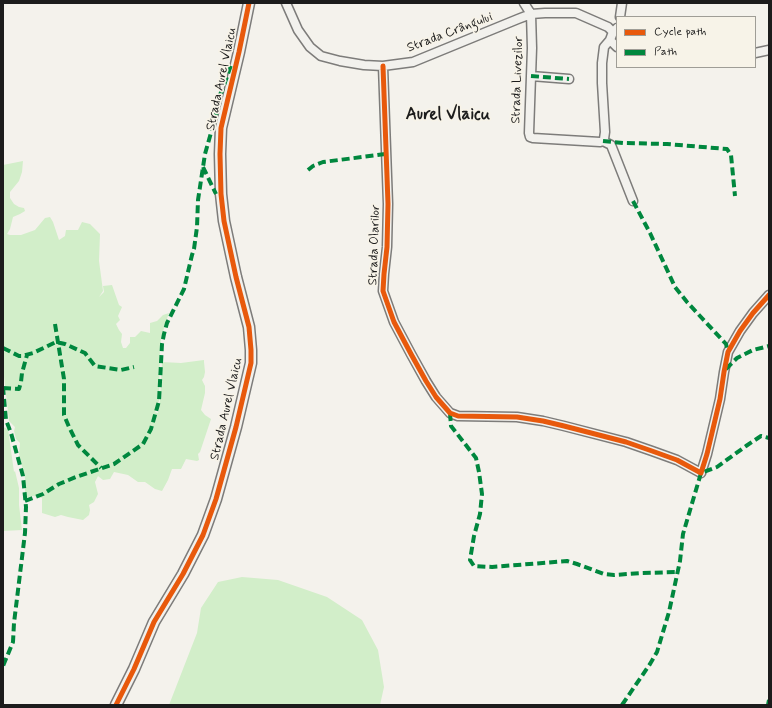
<!DOCTYPE html>
<meta charset="utf-8">
<style>
body{margin:0}
#map{position:relative;width:772px;height:708px;overflow:hidden;background:#f4f2ec;font-family:Mynerve,sans-serif}
canvas{display:block}
.frame{position:absolute;inset:0;border:4px solid #1c1c1c;pointer-events:none}
.legend{position:absolute;left:616px;top:16px;width:140px;height:52px;box-sizing:border-box;background:#f7f3e8;border:1px solid #9f9d96;margin:0;padding:5px 7px;list-style:none;font-size:12px;color:#1c1c1c}
.legend li{display:flex;align-items:center;gap:8px;height:20px}
.legend b{width:20px;border:1px solid #9f9d96}
</style>
<div id="map">
<canvas width="772" height="708"></canvas>
<div class="frame"></div>
<ul class="legend">
<li><b style="height:5px;background:#e8590c"></b>Cycle path</li>
<li><b style="height:5px;background:#00873e"></b>Path</li>
</ul>
</div>
<script>
const context = document.querySelector('canvas').getContext('2d');
context.lineJoin = 'round';
function paint(path, color) {
  context.fillStyle = color;
  context.fill(path, 'evenodd');
}
function shape(rows) {
  const path = new Path2D();
  for (const r of rows) {
    path.moveTo(r[0], r[1]);
    for (let i = 2; i < r.length; i += 2) path.lineTo(r[i], r[i + 1]);
  }
  return path;
}
function stroke(path, color, width, dash) {
  context.strokeStyle = color;
  context.lineWidth = width;
  context.lineCap = dash ? 'butt' : 'round';
  context.setLineDash(dash || []);
  context.stroke(path);
}
function write(font, color, halo, rows, align = 'center') {
  context.font = font + ' Mynerve,sans-serif';
  context.lineWidth = 3.5;
  context.setLineDash([]);
  context.textBaseline = 'middle';
  context.strokeStyle = halo;
  context.fillStyle = color;
  for (const [text, x, y, turn = 0] of rows) {
    context.save();
    context.translate(x, y);
    context.rotate((+turn || 0) * Math.PI / 180);
    context.textAlign = isNaN(turn) ? turn : align;
    if (halo) context.strokeText(text, 0, 0);
    context.fillText(text, 0, 0);
    context.restore();
  }
}
paint(shape([
 [23,161,22,172,19,181,10,192,10,198,14,204,19,207,24,208,25,211,20,214,13,217,10,229,7,234,10,235,21,235,35,230,45,218,50,217,53,222,59,240,65,236,66,230,78,230,82,222,90,224,100,234,99,261,103,291,99,297,104,292,103,286,112,285,119,305,122,307,118,316,120,320,116,324,119,330,122,334,121,342,123,348,126,348,130,343,130,337,135,337,141,331,150,333,150,323,157,321,163,315,169,313,165,324,160,344,159,401,155,412,158,413,160,401,162,362,181,363,204,360,204,362,205,372,204,377,202,380,205,386,205,393,201,410,205,415,211,419,200,452,198,454,199,460,197,461,186,459,181,469,172,469,168,480,162,491,155,489,145,482,138,482,128,475,114,472,110,479,103,480,98,476,95,482,98,494,94,502,89,505,90,510,89,515,83,520,68,517,61,515,55,517,42,513,42,498,33,496,25,498,25,478,19,454,20,443,16,439,14,431,15,427,9,421,3,368,3,165],
 [3,427,8,429,14,472,15,471,19,488,19,505,22,530,3,531],
 [242,577,278,580,327,597,362,620,378,650,384,687,380,705,169,705,197,633,201,608,218,582]
]), '#d2eec9');
const minor = shape([
 [286,3,298,30,310,47,321,56,340,61,364,65,383,66,413,62,518,19,531,14,545,13,576,13,608,27,613,32,617,28],
 [524,3,531,14,532,48,529,133,530,137,533,138,600,142,603,141,604,139,605,132,602,83,602,63,604,47,610,40,613,32],
 [620,17,622,3],
 [610,40,617,47],
 [755,53,769,50],
 [383,66,388,204,387,247,384,274,383,291,394,322,411,354,426,381,436,397,450,413,458,416,517,417,543,421,564,426,626,442,652,451,677,460,701,473,707,454,720,399,724,372,728,352,740,331,753,313,769,295],
 [531,76,569,79],
 [603,141,611,145,633,201]
]);
const tertiary = shape([
 [116,705,134,669,154,622,183,574,203,535,216,499,236,427,251,363,251,350,249,327,236,277,224,221,221,194,220,154,221,128,239,52,249,3]
]);
stroke(minor, '#7d7c7a', 11);
stroke(tertiary, '#7d7c7a', 13);
stroke(minor, '#f2f1ed', 8);
stroke(tertiary, '#f2f1ed', 10);
stroke(shape([
 [531,76,569,79],
 [603,141,623,143,667,144,727,149,731,155,735,196],
 [203,167,216,194],
 [308,170,313,166,323,162,386,154],
 [633,201,650,233,675,287,687,302,726,344,728,352],
 [55,324,64,379,64,415,69,427,78,445,101,468],
 [3,348,19,356,22,356,33,353,56,342,65,344,85,353,95,366,121,370,134,367],
 [726,369,737,358,753,350,769,346],
 [3,387,6,420,11,433,23,476,26,507,25,533,14,623,13,642,3,666],
 [3,388,19,389,21,382,22,373,27,355],
 [450,413,451,426,476,458,479,472,482,494,480,514,474,536,470,560,474,566,492,567,567,561,577,564,604,574,614,575,642,573,677,572],
 [25,501,43,494,59,484,76,477,114,464,143,444,151,429,159,401,162,344,164,334,167,323,184,289,192,255,194,249,197,227,198,200,205,154,216,115,219,96,222,91,231,65],
 [622,705,650,664,657,652,669,612,680,561,683,534,701,473,717,467,746,446,761,436,769,438],
 [768,705,769,700]
]), '#00873e', 4, [8, 4]);
stroke(shape([
 [383,66,388,204,387,247,384,274,383,291,394,322,411,354,426,381,436,397,450,413,458,416,517,417,543,421,564,426,626,442,652,451,677,460,701,473,707,454,720,399,724,372,728,352,740,331,753,313,769,295],
 [116,705,134,669,154,622,183,574,203,535,216,499,236,427,251,363,251,350,249,327,236,277,224,221,221,194,220,154,221,128,239,52,249,3]
]), '#e8590c', 5);
write('13px', '#1c1c1c', '#f7f3e8', [
 ["Strada Crângului",450,33,-21],
 ["Strada Aurel Vlaicu",222,79,-78],
 ["Strada Livezilor",518,80,-88],
 ["Strada Olarilor",375,245,-88],
 ["Strada Aurel Vlaicu",227,409,-77]
]);
write('bold 17px', '#1c1c1c', '#f7f3e8', [
 ["Aurel Vlaicu",448,115]
]);
</script>
